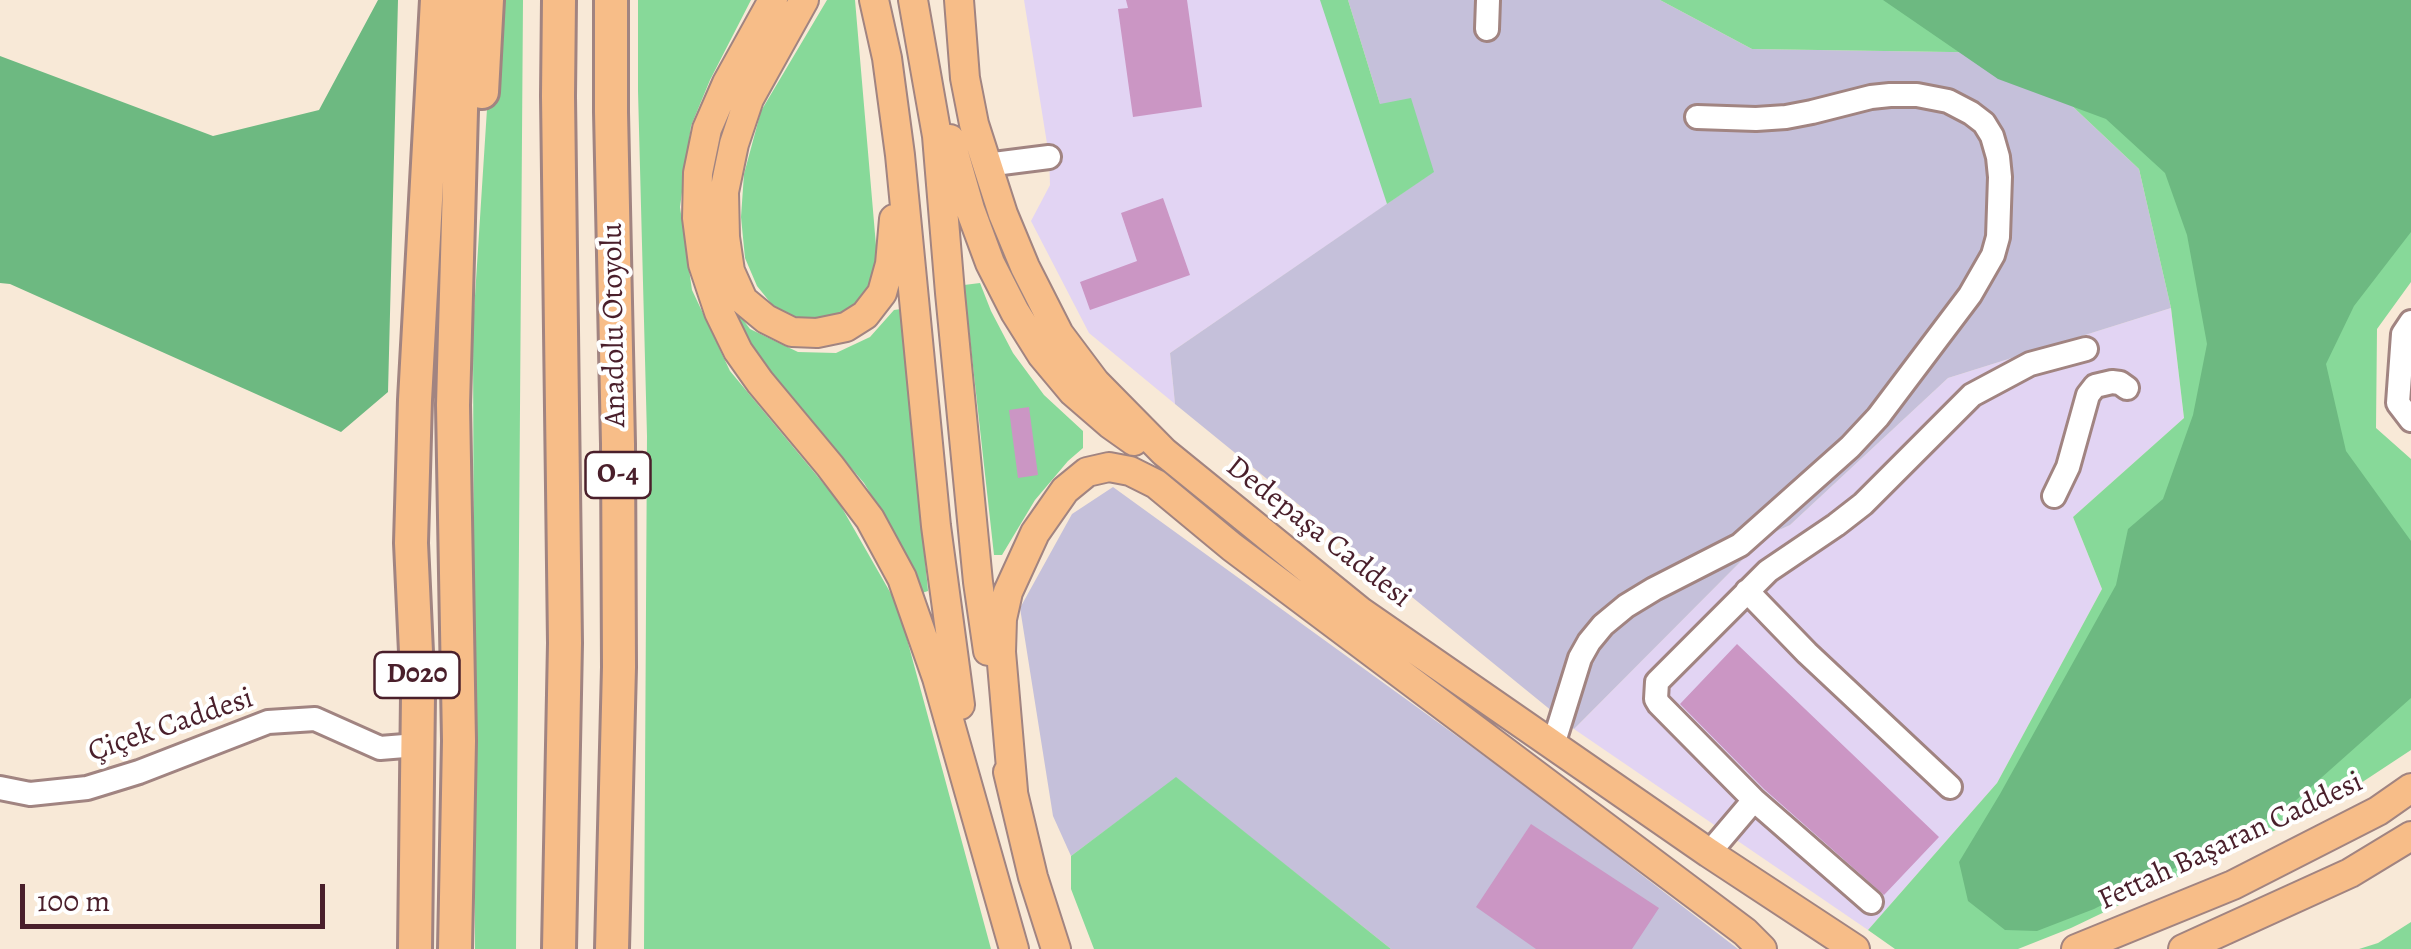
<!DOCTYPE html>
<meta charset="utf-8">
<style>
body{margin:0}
#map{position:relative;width:2411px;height:949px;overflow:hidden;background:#f8e9d7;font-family:Alegreya,serif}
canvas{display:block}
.scale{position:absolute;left:20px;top:884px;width:305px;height:45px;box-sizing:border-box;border:5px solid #4a1f2b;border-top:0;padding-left:12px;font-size:30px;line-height:35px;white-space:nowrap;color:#4a1f2b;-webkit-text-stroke:8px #fff;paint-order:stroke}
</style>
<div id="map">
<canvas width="2411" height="949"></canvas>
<div class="scale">100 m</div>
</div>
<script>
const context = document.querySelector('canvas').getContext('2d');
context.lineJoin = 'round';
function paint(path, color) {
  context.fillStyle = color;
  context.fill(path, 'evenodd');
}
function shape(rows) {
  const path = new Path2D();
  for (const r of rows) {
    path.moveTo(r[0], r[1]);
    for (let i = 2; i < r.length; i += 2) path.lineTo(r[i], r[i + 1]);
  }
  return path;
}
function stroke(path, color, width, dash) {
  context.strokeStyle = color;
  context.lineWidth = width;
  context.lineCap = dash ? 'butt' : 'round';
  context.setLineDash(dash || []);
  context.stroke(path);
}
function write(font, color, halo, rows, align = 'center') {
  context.font = font + ' Alegreya,serif';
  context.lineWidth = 8;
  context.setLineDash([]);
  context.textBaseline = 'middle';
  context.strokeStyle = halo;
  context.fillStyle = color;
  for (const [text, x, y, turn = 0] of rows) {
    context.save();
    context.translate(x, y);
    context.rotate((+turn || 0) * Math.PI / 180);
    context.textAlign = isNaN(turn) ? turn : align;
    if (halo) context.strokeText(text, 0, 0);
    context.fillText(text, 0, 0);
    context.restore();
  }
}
paint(shape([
 [1024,0,1322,0,1373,149,1387,204,1170,353,1175,404,1089,333,1031,221,1050,185,1049,156],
 [2171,308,2184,418,2073,517,2102,589,1997,783,1868,930,1574,729,1766,536,1790,525,1948,378]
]), '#e2d4f3');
paint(shape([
 [1348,0,1660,0,1752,49,2016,53,2139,169,2171,308,1948,378,1790,525,1766,536,1574,729,1175,404,1170,353,1433,172,1380,104],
 [1113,487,1530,789,1738,949,1391,949,1176,778,1071,856,1053,816,1020,608,1072,514]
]), '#c5c0da');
paint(shape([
 [494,0,523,0,516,949,475,949,473,327],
 [638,0,751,0,710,80,691,126,680,207,692,290,730,371,838,501,898,606,991,949,644,949,647,436,638,91],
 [827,0,855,0,878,269,857,309,829,323,804,321,774,307,757,286,745,258,741,217,744,174,761,111],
 [1320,0,1348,0,1380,104,1411,98,1434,172,1387,204],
 [1660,0,2411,0,2411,282,2377,329,2376,428,2411,459,2411,750,2326,806,2071,928,2018,949,1895,949,1868,930,1997,783,2102,589,2073,517,2184,418,2171,308,2139,169,2016,53,1752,49],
 [980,283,991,311,1013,353,1044,395,1083,431,1083,448,1068,461,1035,500,1002,555,994,555,964,285],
 [901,309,928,591,922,593,893,531,864,483,757,357,734,318,738,313,750,329,798,352,836,353,870,337,894,310],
 [1176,777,1391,949,1094,949,1071,889,1071,856],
 [2411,922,2411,949,2359,949,2378,943]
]), '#87d999');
paint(shape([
 [378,0,398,0,388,392,341,432,10,284,0,283,0,56,213,136,319,110],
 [1883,0,2411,0,2411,232,2354,306,2326,364,2346,451,2411,541,2411,698,2294,802,2234,838,2094,909,2037,931,2005,930,1968,901,1959,862,2000,794,2116,585,2128,529,2163,499,2193,415,2207,344,2187,235,2165,173,2106,119,1998,79]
]), '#6db981');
paint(shape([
 [1126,0,1187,0,1202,107,1133,117,1118,9,1128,8],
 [1163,198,1190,275,1090,310,1080,282,1137,261,1121,213],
 [1029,407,1038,475,1018,478,1009,410],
 [1737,644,1939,837,1884,895,1764,789,1680,704],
 [1531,824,1659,908,1632,949,1536,949,1476,907]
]), '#cb96c4');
const minor = shape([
 [1487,29,1488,0],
 [986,165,1049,157],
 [2411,322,2403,334,2398,403,2411,420],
 [2054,496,2068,467,2088,395,2095,386,2112,382,2120,383,2127,388],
 [1747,591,1807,653,1950,787],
 [1553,745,1580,658,1589,642,1603,625,1626,606,1654,589,1740,545,1850,447,1878,417,1970,295,1993,255,1998,237,2000,177,1998,157,1992,136,1984,123,1971,113,1948,101,1917,95,1890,95,1871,97,1812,112,1786,117,1756,119,1697,117],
 [0,788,30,794,87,788,139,772,268,722,315,719,380,748,417,745],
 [1754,800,1871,902],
 [1709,853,1754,800,1659,704,1656,699,1657,682,1768,571,1836,525,1863,504,1972,395,2030,364,2086,349]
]);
const major = shape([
 [773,0,727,83,707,129,698,173,697,218,703,264,719,312,738,351,760,382,830,466,870,519,902,578,937,678,1014,949],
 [804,0,749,99,734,144,724,192,725,237,730,271,743,300,766,319,792,332,817,333,846,327,865,315,882,293,890,264,894,219],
 [874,0,887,58,900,155,936,526,960,705],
 [913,0,937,136,950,293,978,582,988,651],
 [959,0,965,78,974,124,1003,214,1025,267,1059,334,1095,382,1164,452,1361,612,1709,853,1855,949],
 [950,139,970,209,990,263,1015,312,1042,355,1073,392,1110,424,1134,441],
 [1008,772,1033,877,1056,949],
 [1013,791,1001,652,1002,619,1008,592,1035,533,1065,490,1087,472,1109,467,1130,471,1156,484,1232,547,1745,932,1762,949],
 [2076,949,2233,885,2378,811,2411,788],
 [2183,949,2350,873,2411,836]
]);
const highway = shape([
 [611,0,611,112,618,444,619,667,612,949],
 [482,92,487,0],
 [415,949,418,696,411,543,415,400,437,0],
 [455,949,459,741,453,405,464,0],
 [559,949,565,643,558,96,559,0]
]);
stroke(minor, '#a18481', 28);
stroke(major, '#a18481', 32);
stroke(highway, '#a18481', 38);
stroke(minor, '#fff', 22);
stroke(major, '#f7bd88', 28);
stroke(highway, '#f7bd88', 32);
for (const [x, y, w] of [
 [618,475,65],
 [417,675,85]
]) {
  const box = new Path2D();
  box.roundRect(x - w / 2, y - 23, w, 46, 8);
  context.fillStyle = '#fff';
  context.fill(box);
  stroke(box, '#4a1f2b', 2.5);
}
write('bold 28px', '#4a1f2b', null, [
 ["O-4",618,475],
 ["D020",417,675]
]);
write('30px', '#4a1f2b', '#fff', [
 ["Anadolu Otoyolu",615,325,-91],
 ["Dedepaşa Caddesi",1318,533,38],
 ["Çiçek Caddesi",171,726,-19],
 ["Fettah Başaran Caddesi",2231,842,-25]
]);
</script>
